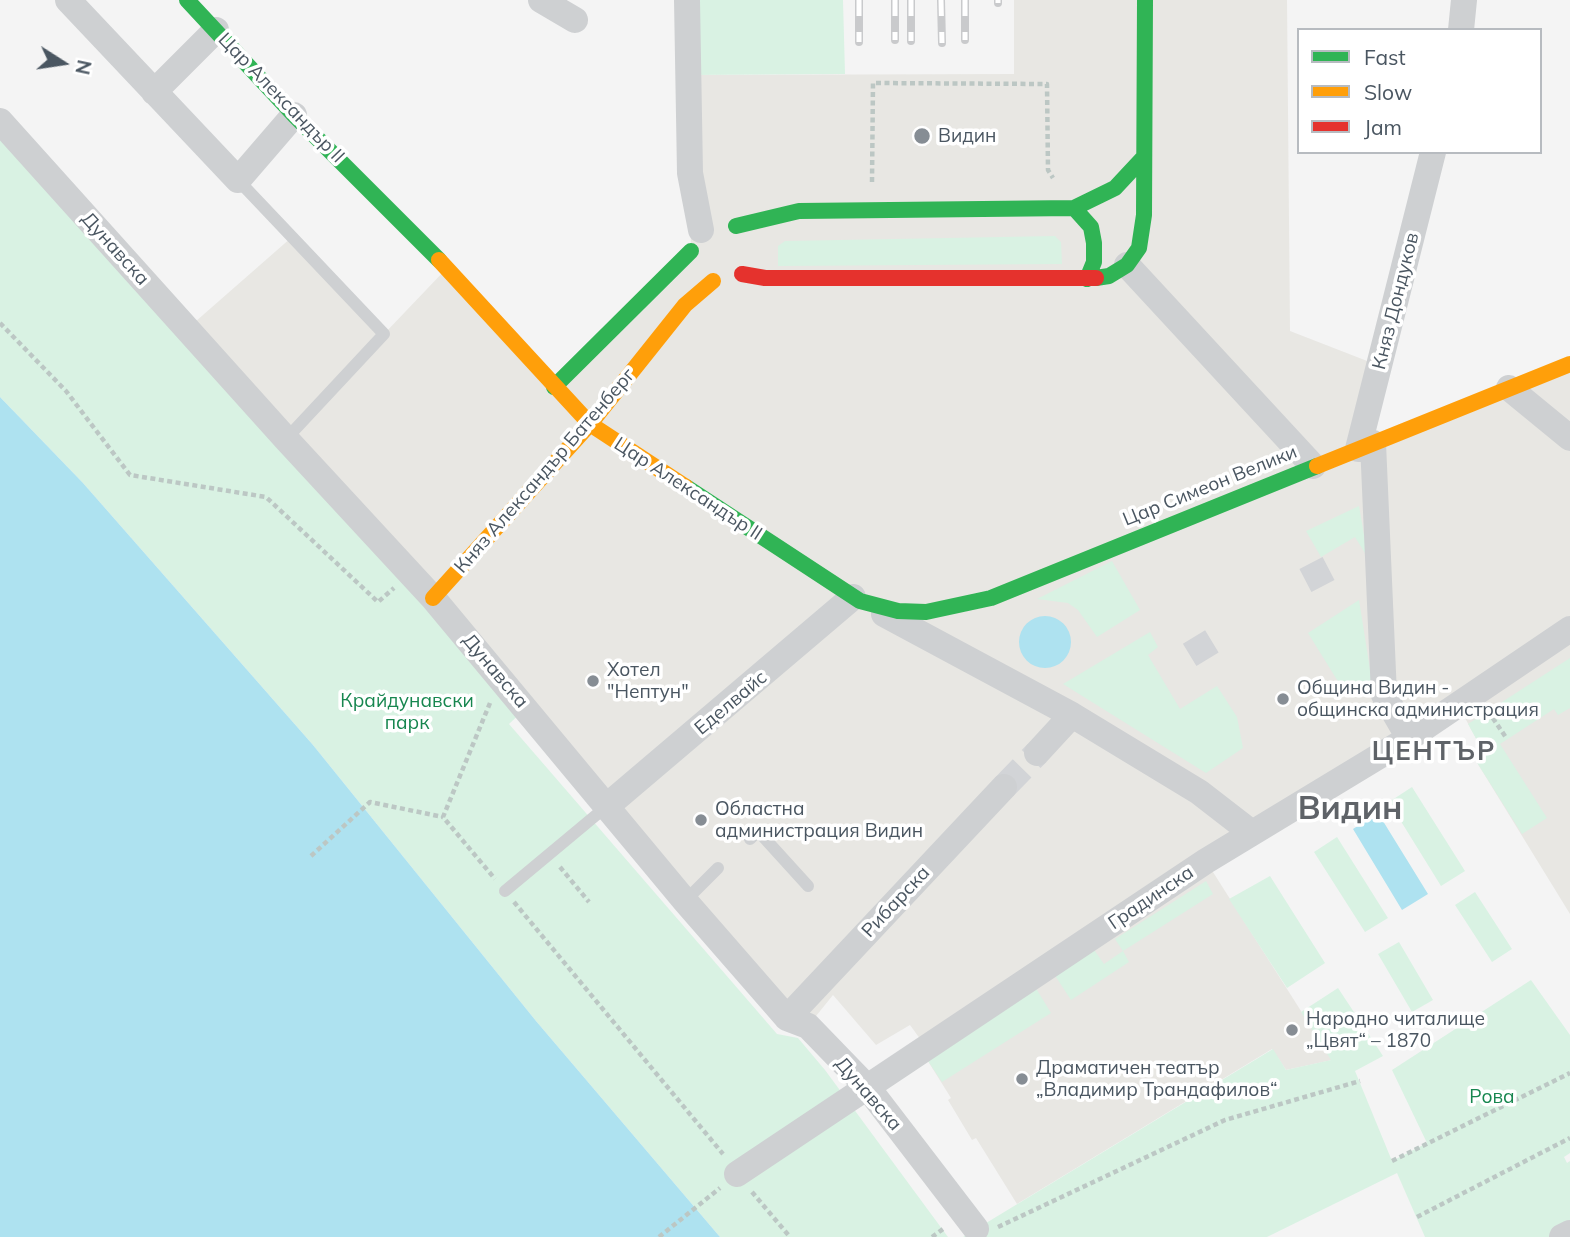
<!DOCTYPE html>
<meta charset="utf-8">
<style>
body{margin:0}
#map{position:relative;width:1570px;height:1237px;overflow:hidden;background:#f4f4f4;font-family:Mulish,sans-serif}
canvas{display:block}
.legend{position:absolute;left:1297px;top:28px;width:245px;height:126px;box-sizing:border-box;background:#fff;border:2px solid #b7bbc0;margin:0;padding:9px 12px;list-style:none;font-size:21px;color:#4a5661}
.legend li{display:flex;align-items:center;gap:14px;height:35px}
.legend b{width:35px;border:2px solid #b7bbc0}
.north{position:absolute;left:28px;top:28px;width:70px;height:70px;-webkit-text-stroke:5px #fff;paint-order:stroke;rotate:102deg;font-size:19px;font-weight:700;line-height:28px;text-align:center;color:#4a5661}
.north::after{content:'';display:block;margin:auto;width:24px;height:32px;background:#4a5661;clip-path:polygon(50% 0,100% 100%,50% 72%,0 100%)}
</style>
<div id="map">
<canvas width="1570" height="1237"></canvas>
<ul class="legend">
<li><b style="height:9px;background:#30b455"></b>Fast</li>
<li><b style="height:9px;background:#ff9f0a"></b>Slow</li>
<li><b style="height:9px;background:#e5322d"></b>Jam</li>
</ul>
<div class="north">N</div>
</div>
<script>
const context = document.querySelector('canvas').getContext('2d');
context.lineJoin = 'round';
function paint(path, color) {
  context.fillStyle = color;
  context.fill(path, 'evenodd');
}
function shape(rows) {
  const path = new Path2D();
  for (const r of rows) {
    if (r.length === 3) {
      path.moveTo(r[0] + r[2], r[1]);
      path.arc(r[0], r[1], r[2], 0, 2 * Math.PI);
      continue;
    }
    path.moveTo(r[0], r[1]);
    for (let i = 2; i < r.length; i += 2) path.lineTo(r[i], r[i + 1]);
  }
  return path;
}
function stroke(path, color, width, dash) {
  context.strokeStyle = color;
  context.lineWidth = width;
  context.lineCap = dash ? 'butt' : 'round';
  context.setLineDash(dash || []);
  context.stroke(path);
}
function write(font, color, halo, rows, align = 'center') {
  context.font = font + ' Mulish,sans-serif';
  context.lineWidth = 7;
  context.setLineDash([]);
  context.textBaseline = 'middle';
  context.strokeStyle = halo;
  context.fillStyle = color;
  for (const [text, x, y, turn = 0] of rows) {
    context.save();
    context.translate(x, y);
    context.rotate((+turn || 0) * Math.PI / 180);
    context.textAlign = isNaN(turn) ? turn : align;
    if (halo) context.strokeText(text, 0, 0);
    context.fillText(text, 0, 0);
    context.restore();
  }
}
paint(shape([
 [1014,0,1287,0,1290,331,1380,366,1358,449,1570,364,1570,914,1476,761,1485,755,1458,705,1206,861,1332,1060,1286,1070,1272,1049,1017,1204,976,1138,972,1140,948,1100,951,1098,926,1058,931,1054,910,1025,876,1045,833,995,808,1026,187,329,292,237,384,334,447,268,554,387,691,251,688,75,1014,74]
]), '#e8e7e3');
paint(shape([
 [687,0,843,0,845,74,688,75],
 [0,121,526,708,509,724,777,1034,798,1038,825,1070,948,1237,720,1237,536,1021,313,745,83,483,0,397],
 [1055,236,1061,242,1062,264,778,266,778,246,785,241],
 [1359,506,1368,558,1355,537,1321,557,1306,531],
 [1112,561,1140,610,1097,637,1078,610,1068,603,1037,599],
 [1359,600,1372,682,1347,696,1308,633],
 [1150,632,1158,647,1148,655,1180,709,1217,686,1237,717,1243,748,1206,773,1063,684],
 [1570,658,1570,708,1558,715,1554,709,1500,744,1547,818,1522,834,1476,761,1485,755,1468,724],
 [1412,787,1465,871,1441,886,1389,802],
 [1337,837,1388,918,1365,932,1314,852],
 [1270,876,1325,963,1287,988,1229,899],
 [1206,881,1213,894,1123,951,1129,962,1071,1000,1052,971,1090,944,1104,964,1123,951,1115,939],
 [1475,892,1512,949,1492,962,1455,905],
 [1399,942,1433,1000,1412,1012,1378,954],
 [1531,980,1570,1035,1570,1153,1564,1157,1567,1163,1570,1161,1570,1233,1562,1237,1425,1237,1397,1173,1267,1237,963,1237,1273,1049,1286,1070,1331,1060,1301,1012,1338,988,1383,1056,1355,1071,1392,1161,1427,1143,1392,1070],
 [1034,985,1051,1013,942,1082,926,1058]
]), '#d9f2e3');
paint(shape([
 [0,397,83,483,313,745,536,1021,720,1237,0,1237],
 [1045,642,26],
 [1378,813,1428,894,1402,910,1353,829]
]), '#aee2f0');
stroke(shape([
 [1311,563,1325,590],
 [1194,637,1208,660],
 [1004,787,1037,753]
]), '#d2d4d7', 26, [26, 13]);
stroke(shape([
 [872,182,873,83,1047,84,1048,170,1053,178],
 [0,323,66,391,130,475,266,497,378,602,394,588],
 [490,703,443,817,495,879],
 [1488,711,1507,739],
 [311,856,370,802,443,817],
 [560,867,589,902],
 [514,902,723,1154],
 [1392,1161,1570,1073],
 [752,1192,790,1237],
 [1417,1217,1570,1138],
 [998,1227,1225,1120,1360,1081],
 [659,1237,720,1188],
 [932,1237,943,1229]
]), '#bcc7c4', 4.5, [5, 3.5]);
stroke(shape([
 [238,180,384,334,286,439],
 [750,839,758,831,808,886],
 [505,891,607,806],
 [685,901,718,868]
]), '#ced0d2', 12);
stroke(shape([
 [68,0,238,180,294,115],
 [541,0,575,20],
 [687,0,690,173,701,230],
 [1461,30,1464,0],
 [154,92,216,30],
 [0,121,286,439,433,598,685,901,787,1018,808,1026,868,1088,976,1229],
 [1127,265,1313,466],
 [1509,388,1570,438],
 [1373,443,1384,695,1409,738],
 [1358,449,1433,152],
 [884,614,1072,715,1199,792,1252,833],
 [1037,753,1072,715],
 [607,806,853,597],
 [787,1018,1004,787],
 [737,1174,1206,861,1409,738,1570,629],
 [1562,1237,1570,1233]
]), '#ced0d2', 26);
stroke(shape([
 [187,0,294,115,439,260],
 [1074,208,1091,227,1094,243,1094,262,1087,279],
 [736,226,799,211,1074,208,1115,188,1143,158],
 [1096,278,1109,276,1127,265,1139,248,1144,215,1145,0],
 [554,387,691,251],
 [686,487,860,601,898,611,926,612,991,598,1317,466]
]), '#30b455', 16);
stroke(shape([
 [439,260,590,424,686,487],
 [1317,466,1570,364],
 [433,598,590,424,685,305,713,281]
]), '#ff9f0a', 16);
stroke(shape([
 [742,274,765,278,1096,278]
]), '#e5322d', 16);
const rail = shape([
 [859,0,859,42],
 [895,0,895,40],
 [911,0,911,41],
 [941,0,942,43],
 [965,0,965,40],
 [998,0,998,3]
]);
stroke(rail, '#c9cacc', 8);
stroke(rail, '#fff', 5, [16]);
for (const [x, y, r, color] of [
 [922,136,9,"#868d94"],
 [593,681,7,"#868d94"],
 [1283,699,7,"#868d94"],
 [701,820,7,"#868d94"],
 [1292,1030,7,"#868d94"],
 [1022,1079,7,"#868d94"]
]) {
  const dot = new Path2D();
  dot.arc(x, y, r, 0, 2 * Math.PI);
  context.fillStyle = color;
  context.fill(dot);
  stroke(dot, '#fff', 2.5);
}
write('19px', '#4a5661', '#fff', [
 ["Цар Александър II",281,98,46],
 ["Дунавска",115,249,48],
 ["Княз Дондуков",1396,301,-76],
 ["Княз Александър Батенберг",545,471,-49],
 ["Цар Симеон Велики",1210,486,-22],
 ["Цар Александър II",688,489,33],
 ["Дунавска",495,671,50],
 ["Еделвайс",731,703,-40],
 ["Градинска",1151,898,-34],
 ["Рибарска",896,902,-47],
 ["Дунавска",868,1094,49]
]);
write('19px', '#4a5661', '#fff', [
 ["Видин",938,136],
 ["Хотел",607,670],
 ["\"Нептун\"",607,692],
 ["Община Видин -",1297,688],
 ["общинска администрация",1297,710],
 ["Областна",715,809],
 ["администрация Видин",715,831],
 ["Народно читалище",1306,1019],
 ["„Цвят“ – 1870",1306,1041],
 ["Драматичен театър",1036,1068],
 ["„Владимир Трандафилов“",1036,1090]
], 'left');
write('19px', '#17864f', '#fff', [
 ["Крайдунавски",407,701],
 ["парк",407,723],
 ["Рова",1492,1097]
]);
context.letterSpacing = '2px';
write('bold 26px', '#5f6368', '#fff', [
 ["ЦЕНТЪР",1434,752]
]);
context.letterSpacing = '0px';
write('bold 33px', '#5f6368', '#fff', [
 ["Видин",1350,809]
]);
</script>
